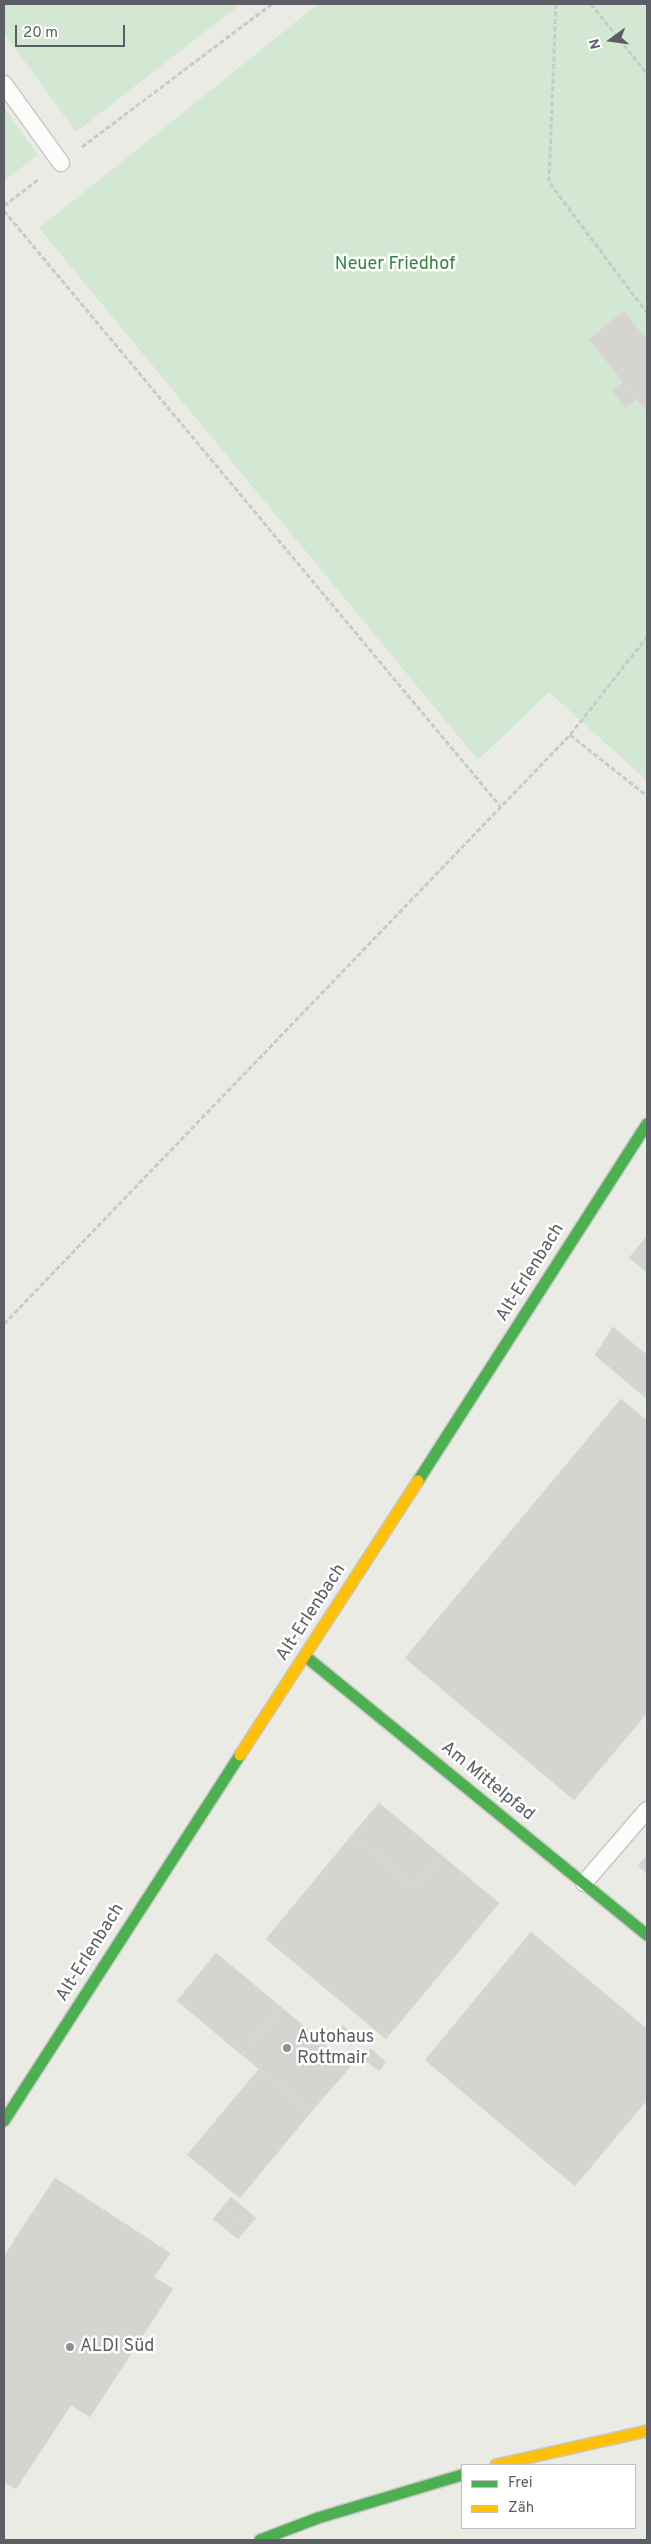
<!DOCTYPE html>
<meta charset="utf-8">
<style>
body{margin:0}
#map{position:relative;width:651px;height:2544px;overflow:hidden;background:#ebebe5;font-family:Overpass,sans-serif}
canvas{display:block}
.frame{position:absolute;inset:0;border:5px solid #5b5e64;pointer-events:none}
.legend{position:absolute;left:461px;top:2464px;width:175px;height:65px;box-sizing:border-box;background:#fff;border:1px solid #bdbfc1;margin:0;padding:6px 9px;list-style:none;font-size:15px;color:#5b5e64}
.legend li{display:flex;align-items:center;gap:10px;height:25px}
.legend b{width:25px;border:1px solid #bdbfc1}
.north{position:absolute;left:586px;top:15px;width:50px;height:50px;-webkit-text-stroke:4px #fff;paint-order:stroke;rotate:256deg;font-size:14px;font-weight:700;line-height:20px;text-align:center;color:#5b5e64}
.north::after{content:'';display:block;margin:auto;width:18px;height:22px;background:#5b5e64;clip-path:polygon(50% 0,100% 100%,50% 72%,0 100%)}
.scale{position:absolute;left:15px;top:25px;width:110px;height:22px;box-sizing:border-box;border:2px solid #5b5e64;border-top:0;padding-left:6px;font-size:15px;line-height:18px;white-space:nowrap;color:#5b5e64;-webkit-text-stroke:4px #fff;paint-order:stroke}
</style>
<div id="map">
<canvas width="651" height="2544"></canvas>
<div class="frame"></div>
<ul class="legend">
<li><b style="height:6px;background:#4caf50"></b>Frei</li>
<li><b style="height:6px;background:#ffc107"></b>Zäh</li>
</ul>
<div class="north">N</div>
<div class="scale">20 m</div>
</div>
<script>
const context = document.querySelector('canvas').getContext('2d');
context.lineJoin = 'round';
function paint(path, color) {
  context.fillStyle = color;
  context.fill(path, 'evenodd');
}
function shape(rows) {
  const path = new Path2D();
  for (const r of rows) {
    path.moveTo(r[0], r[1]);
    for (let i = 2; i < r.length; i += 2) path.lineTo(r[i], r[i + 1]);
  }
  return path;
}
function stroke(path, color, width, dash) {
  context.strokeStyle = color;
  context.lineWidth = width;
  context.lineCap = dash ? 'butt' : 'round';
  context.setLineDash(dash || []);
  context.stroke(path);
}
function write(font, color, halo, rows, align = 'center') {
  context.font = font + ' Overpass,sans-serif';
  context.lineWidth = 5;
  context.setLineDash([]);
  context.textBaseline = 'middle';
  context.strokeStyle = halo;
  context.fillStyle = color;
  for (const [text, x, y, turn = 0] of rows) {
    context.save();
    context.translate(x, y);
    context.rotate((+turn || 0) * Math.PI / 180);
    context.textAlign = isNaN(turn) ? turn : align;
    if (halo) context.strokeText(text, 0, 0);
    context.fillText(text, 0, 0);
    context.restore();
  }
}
paint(shape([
 [4,4,241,4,76,132,4,33],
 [318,4,647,4,647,781,549,692,478,760,39,228],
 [4,108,38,155,4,181]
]), '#d2e8d2');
const building = shape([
 [624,311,647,340,647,412,589,339,624,311],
 [623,382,636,399,625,408,612,391,623,382],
 [647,1236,647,1272,629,1258,647,1236],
 [613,1327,647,1355,647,1399,595,1355,613,1327],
 [621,1399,647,1421,647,1713,574,1800,405,1658,621,1399],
 [379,1803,441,1855,415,1887,352,1835,379,1803],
 [352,1835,415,1887,441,1855,499,1903,386,2039,266,1939,352,1835],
 [647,1855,647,1873,638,1866,647,1855],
 [531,1932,647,2029,647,2100,575,2186,425,2060,531,1932],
 [216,1953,281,2007,242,2055,177,2001,216,1953],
 [281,2007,351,2066,311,2112,242,2055,281,2007],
 [342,2025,358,2039,351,2046,335,2033,342,2025],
 [371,2049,386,2062,379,2071,363,2059,371,2049],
 [259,2069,311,2112,240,2198,187,2155,259,2069],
 [55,2178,170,2253,154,2277,173,2289,90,2417,71,2405,16,2489,4,2482,4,2256,55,2178],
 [231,2197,256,2218,247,2228,222,2208,231,2197],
 [222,2208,247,2228,238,2239,213,2219,222,2208]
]);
paint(building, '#d5d4d0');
stroke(building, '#dadad4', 1);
const lane = shape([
 [4,84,61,163],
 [584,1883,647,1810]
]);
const fast = shape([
 [418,1481,647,1124],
 [305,1656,647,1935],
 [4,2121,240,1755],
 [260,2540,318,2518,462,2475]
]);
const slow = shape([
 [240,1755,418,1481],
 [496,2465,647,2431]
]);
stroke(lane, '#c8c9c7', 19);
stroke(fast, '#c8c8c7', 14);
stroke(slow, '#c8c8c7', 14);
stroke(shape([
 [556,4,549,182,647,313],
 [591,4,647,74],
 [82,147,272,4],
 [4,206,39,179],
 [4,211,500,806],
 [570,735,647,796],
 [4,1324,570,735,647,637]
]), '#c7ccca', 3, [5, 2.5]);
stroke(lane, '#fcfcfb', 16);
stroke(fast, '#4caf50', 11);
stroke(slow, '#ffc107', 11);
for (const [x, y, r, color] of [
 [287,2048,5,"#8d8f91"],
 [70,2347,5,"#8d8f91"]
]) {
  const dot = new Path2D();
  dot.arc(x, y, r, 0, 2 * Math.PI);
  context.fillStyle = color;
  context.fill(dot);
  stroke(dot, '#fff', 2);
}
write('18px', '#32843f', '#fff', [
 ["Neuer Friedhof",395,265]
]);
write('18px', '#5b5e64', '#fff', [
 ["Alt-Erlenbach",531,1273,-58],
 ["Alt-Erlenbach",312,1613,-57],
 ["Am Mittelpfad",487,1782,39],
 ["Alt-Erlenbach",91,1953,-58]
]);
write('18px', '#5b5e64', '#fff', [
 ["Autohaus",297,2038],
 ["Rottmair",297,2059],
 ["ALDI Süd",80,2347]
], 'left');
</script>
